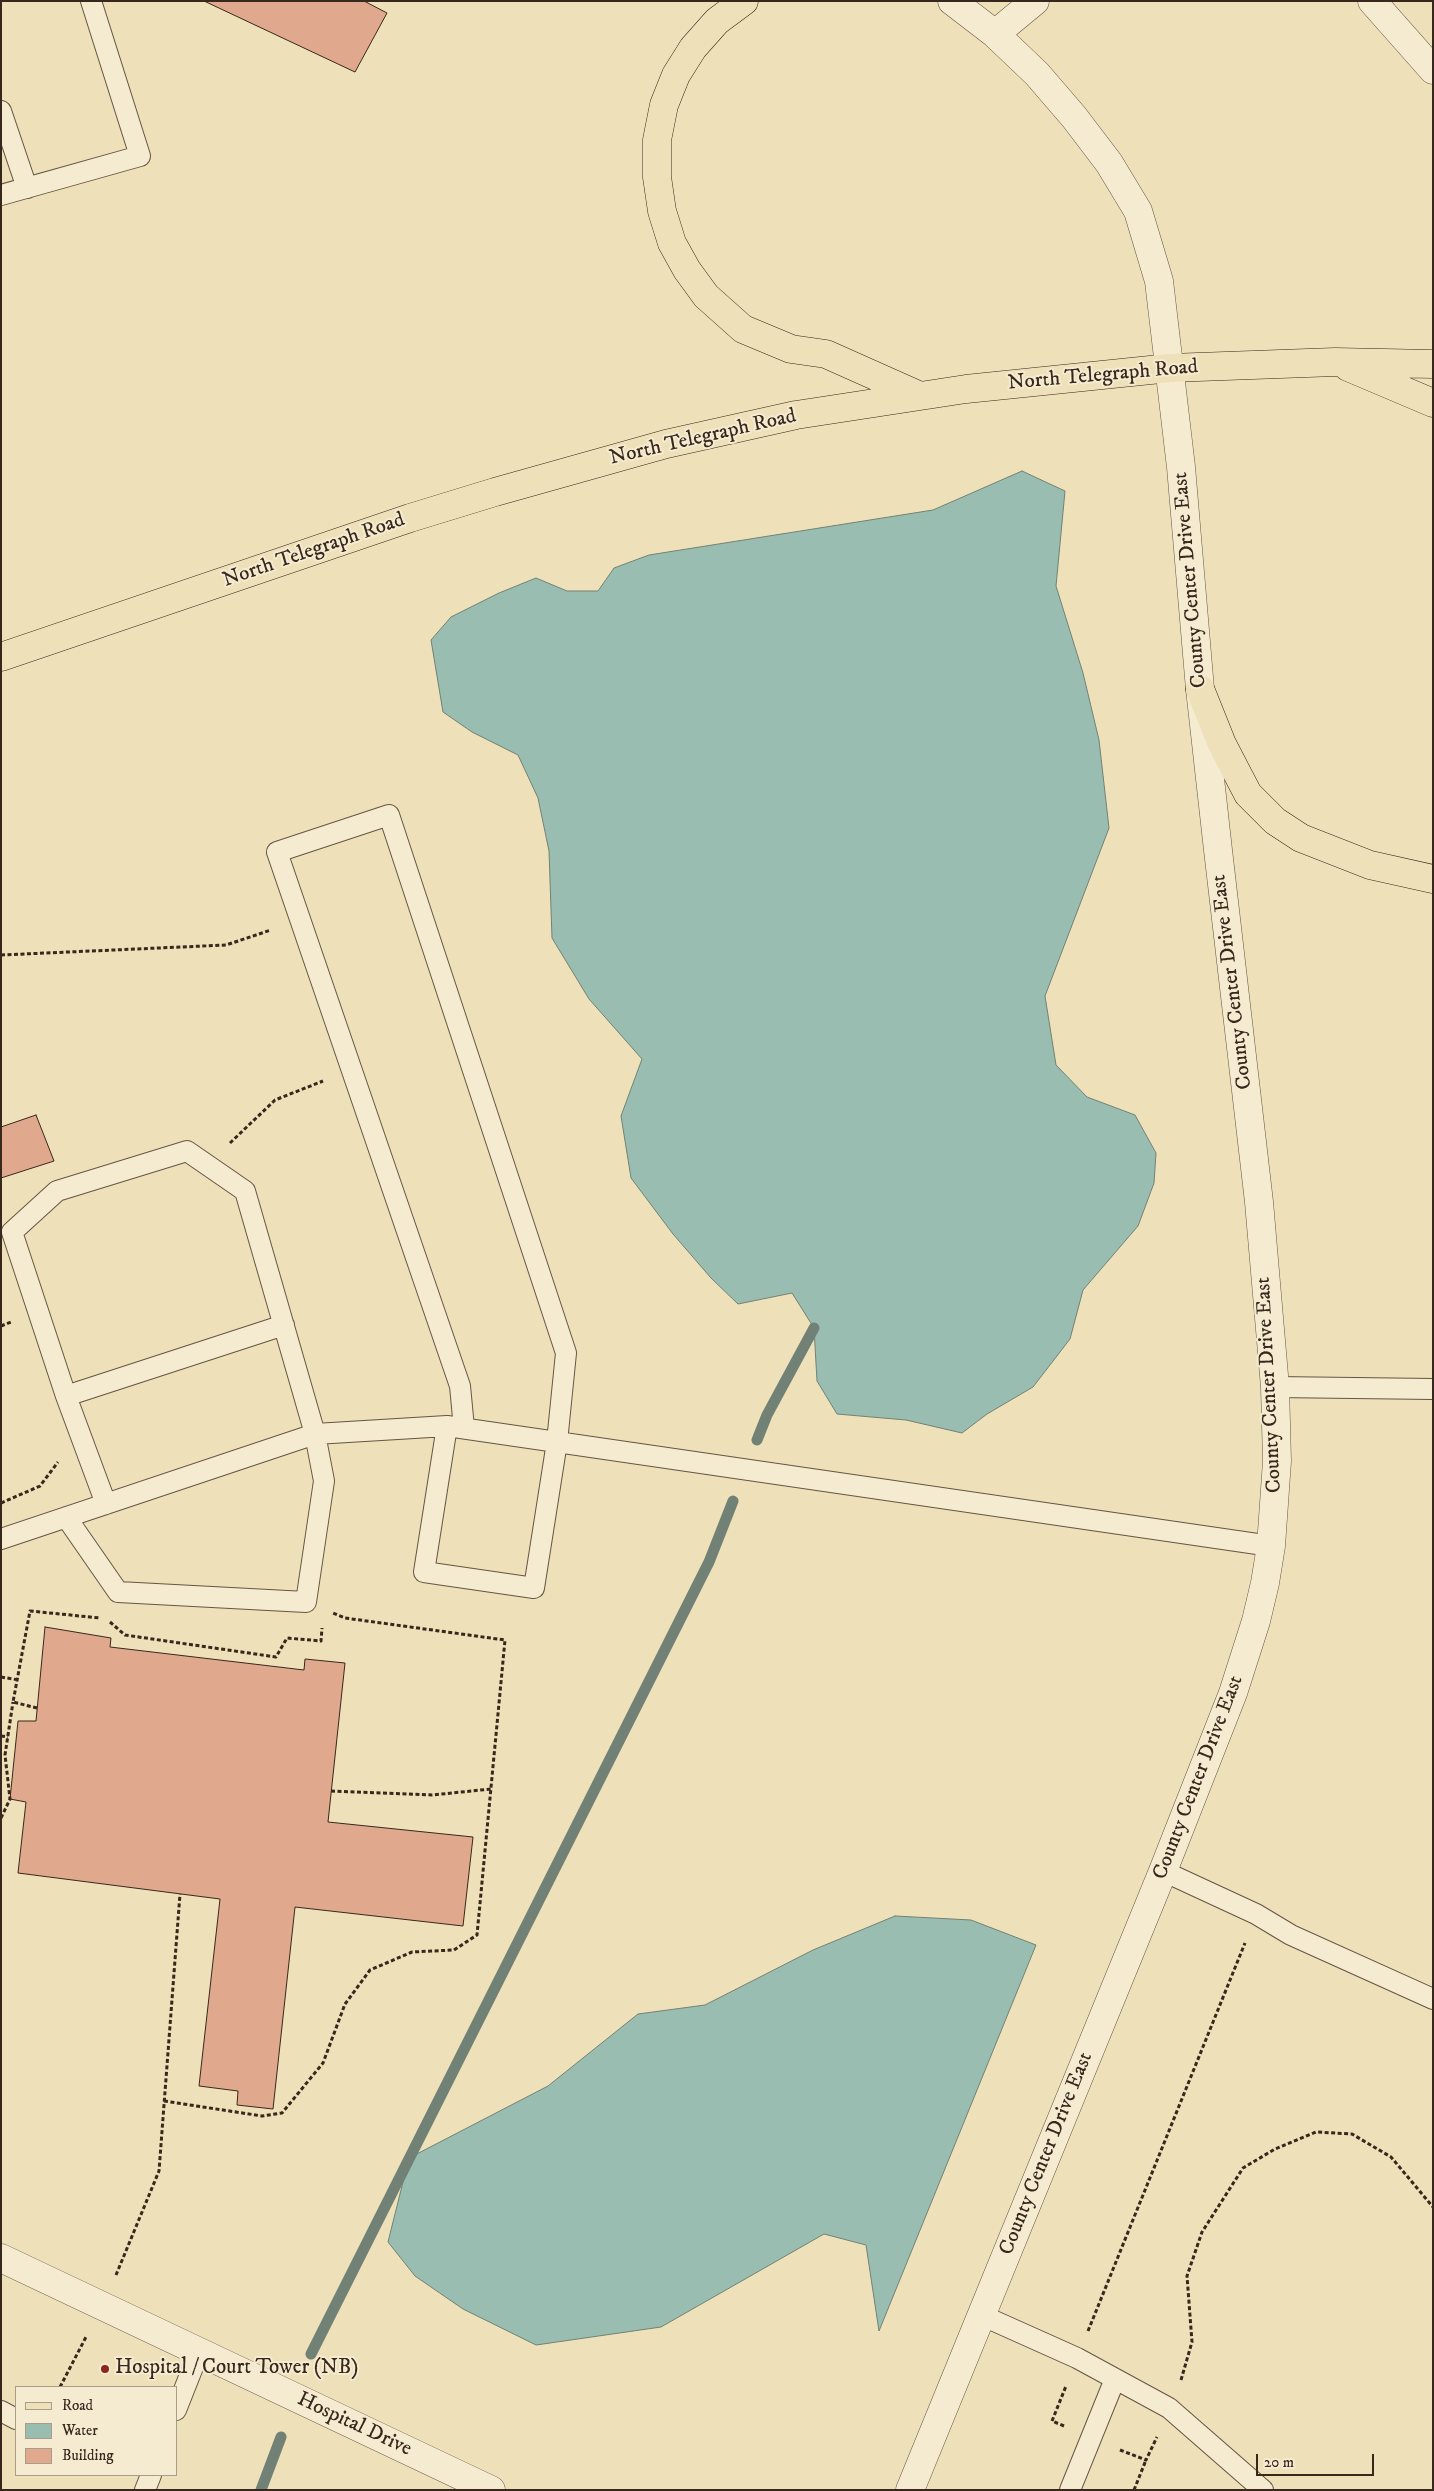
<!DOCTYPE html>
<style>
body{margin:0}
#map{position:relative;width:1434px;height:2491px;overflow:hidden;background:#eee0b8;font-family:"IM FELL DW Pica",serif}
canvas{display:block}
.frame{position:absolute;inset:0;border:2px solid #38271c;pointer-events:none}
.legend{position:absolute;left:15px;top:2386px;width:162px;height:90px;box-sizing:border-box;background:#f4ebd1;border:1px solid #a99d89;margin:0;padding:6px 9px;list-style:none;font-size:15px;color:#38271c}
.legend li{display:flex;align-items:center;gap:10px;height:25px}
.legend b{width:25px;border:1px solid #a99d89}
.scale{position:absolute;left:1256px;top:2454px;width:118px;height:22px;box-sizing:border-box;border:2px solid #38271c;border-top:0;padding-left:6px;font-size:15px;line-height:18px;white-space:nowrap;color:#38271c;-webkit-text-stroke:4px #f4ebd1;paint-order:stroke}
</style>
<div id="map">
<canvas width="1434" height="2491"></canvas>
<div class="frame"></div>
<ul class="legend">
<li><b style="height:6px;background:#eee0b8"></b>Road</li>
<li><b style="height:14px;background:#99bdb1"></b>Water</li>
<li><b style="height:14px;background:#e0a98d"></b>Building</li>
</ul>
<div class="scale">20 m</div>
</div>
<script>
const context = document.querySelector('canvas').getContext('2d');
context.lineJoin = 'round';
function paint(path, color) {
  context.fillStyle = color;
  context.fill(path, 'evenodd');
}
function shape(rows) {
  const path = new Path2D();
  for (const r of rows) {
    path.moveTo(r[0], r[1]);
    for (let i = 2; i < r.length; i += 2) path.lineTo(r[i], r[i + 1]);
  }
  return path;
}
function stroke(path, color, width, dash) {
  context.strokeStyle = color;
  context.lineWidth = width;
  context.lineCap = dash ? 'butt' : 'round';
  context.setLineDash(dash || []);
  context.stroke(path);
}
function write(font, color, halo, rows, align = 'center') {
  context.font = font + ' "IM FELL DW Pica",serif';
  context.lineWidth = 4;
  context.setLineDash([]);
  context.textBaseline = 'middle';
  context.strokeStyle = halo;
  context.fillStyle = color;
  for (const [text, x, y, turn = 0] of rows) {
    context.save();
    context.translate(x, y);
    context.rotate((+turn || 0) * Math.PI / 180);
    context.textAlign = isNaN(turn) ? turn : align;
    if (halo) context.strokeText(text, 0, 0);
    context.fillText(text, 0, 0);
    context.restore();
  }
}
const water = shape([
 [1022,471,1065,491,1056,586,1083,673,1099,740,1109,828,1045,996,1056,1065,1087,1097,1135,1115,1156,1153,1154,1183,1138,1226,1083,1290,1070,1339,1033,1387,987,1414,962,1433,906,1420,837,1414,817,1381,814,1328,792,1293,738,1304,711,1278,673,1234,631,1178,621,1116,642,1059,589,999,552,938,549,851,538,798,518,755,472,732,443,712,431,640,451,617,499,593,536,578,567,591,598,591,614,568,649,555,933,510,1022,471],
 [895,1916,971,1920,1036,1945,879,2331,866,2245,824,2234,661,2327,536,2345,463,2309,415,2276,388,2242,409,2158,548,2086,638,2014,705,2005,813,1950,895,1916]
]);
paint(water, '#99bdb1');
stroke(water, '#728175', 1);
stroke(shape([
 [757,1440,767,1415,814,1328],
 [311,2354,709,1562,733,1501],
 [261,2490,281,2437]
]), '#728175', 11);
const building = shape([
 [204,1,364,1,387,13,355,72,204,1],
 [36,1115,54,1161,1,1178,1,1127,36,1115],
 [45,1627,111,1638,110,1647,304,1670,305,1659,345,1663,328,1822,473,1837,463,1926,295,1907,273,2109,237,2105,238,2091,199,2086,220,1899,18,1873,26,1802,10,1799,18,1721,36,1721,45,1627]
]);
paint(building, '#e0a98d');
stroke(building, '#38271c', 1);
const service = shape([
 [1,111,27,188],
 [1,195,140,156,91,1],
 [1275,1387,1433,1389],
 [66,1396,284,1325],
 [447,1426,424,1572,534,1588,557,1442,566,1353,389,815,277,852,460,1386,464,1428],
 [66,1517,118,1592,306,1602,324,1481,315,1434,245,1191,187,1151,57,1191,12,1232,66,1396,106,1504],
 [1,1539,315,1434,447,1426,1271,1546],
 [1163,1871,1256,1914,1291,1935,1433,1999],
 [981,2315,1077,2358,1169,2408,1263,2490],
 [176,2410,199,2352],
 [1,2411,16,2419],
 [145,2490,151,2475],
 [1070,2490,1115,2379]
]);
const minor = shape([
 [1372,1,1433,70],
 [995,34,1035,1],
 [1,2258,491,2490],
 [910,2490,1163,1871,1233,1693,1256,1621,1265,1583,1271,1546,1277,1461,1275,1387,1259,1202,1218,850,1200,689,1181,467,1159,281,1138,211,1109,163,1074,117,1037,74,995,34,952,1]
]);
const primary = shape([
 [744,1,717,21,693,48,676,75,664,105,657,140,657,177,662,211,672,243,687,270,706,296,743,329,791,349,826,354,918,395],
 [1348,367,1433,403],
 [1,657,410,518,495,492,666,444,796,415,966,389,1170,368,1335,362,1433,364],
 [1200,689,1222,744,1248,794,1275,821,1301,838,1370,865,1433,879]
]);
stroke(service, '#665543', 22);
stroke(minor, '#665543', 29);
stroke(primary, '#38271c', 29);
stroke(shape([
 [1,955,226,945,271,930],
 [230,1143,275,1100,323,1081],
 [1,1326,11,1322],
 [1,1503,40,1486,58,1462],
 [110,1622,125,1635,276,1657,287,1638,321,1641,322,1628],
 [1,1677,19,1680],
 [37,1708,13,1702,30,1611,100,1618],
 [1,1736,8,1737],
 [331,1791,432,1795,491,1789],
 [1,1818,10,1799,5,1755,13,1702],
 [164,2101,262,2116,282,2113,323,2063,345,2004,370,1970,412,1952,454,1950,477,1935,505,1640,345,1618,333,1613],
 [116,2275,159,2171,180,1894],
 [1088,2331,1245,1943],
 [1181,2380,1192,2342,1187,2276,1202,2232,1243,2168,1275,2149,1316,2132,1352,2134,1391,2157,1433,2207],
 [60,2387,86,2337],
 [1064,2426,1052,2421,1066,2386],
 [1120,2450,1146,2460,1157,2437],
 [1134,2490,1146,2460]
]), '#38271c', 3, [4, 2.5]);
stroke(service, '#f4ebd1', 20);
stroke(minor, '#f4ebd1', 28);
stroke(primary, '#eee0b8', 28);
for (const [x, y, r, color] of [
 [105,2369,5,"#8f2418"]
]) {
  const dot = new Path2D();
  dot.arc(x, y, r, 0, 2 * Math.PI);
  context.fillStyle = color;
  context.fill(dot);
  stroke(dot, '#f4ebd1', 2);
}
write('21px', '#38271c', '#f4ebd1', [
 ["North Telegraph Road",1103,376,-5],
 ["North Telegraph Road",703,438,-13],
 ["North Telegraph Road",314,551,-19],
 ["County Center Drive East",1191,580,-95],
 ["County Center Drive East",1233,982,-97],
 ["County Center Drive East",1270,1385,-93],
 ["County Center Drive East",1199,1778,-69],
 ["County Center Drive East",1047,2154,-68],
 ["Hospital Drive",354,2425,25]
]);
write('21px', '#38271c', '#f4ebd1', [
 ["Hospital / Court Tower (NB)",115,2369]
], 'left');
</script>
